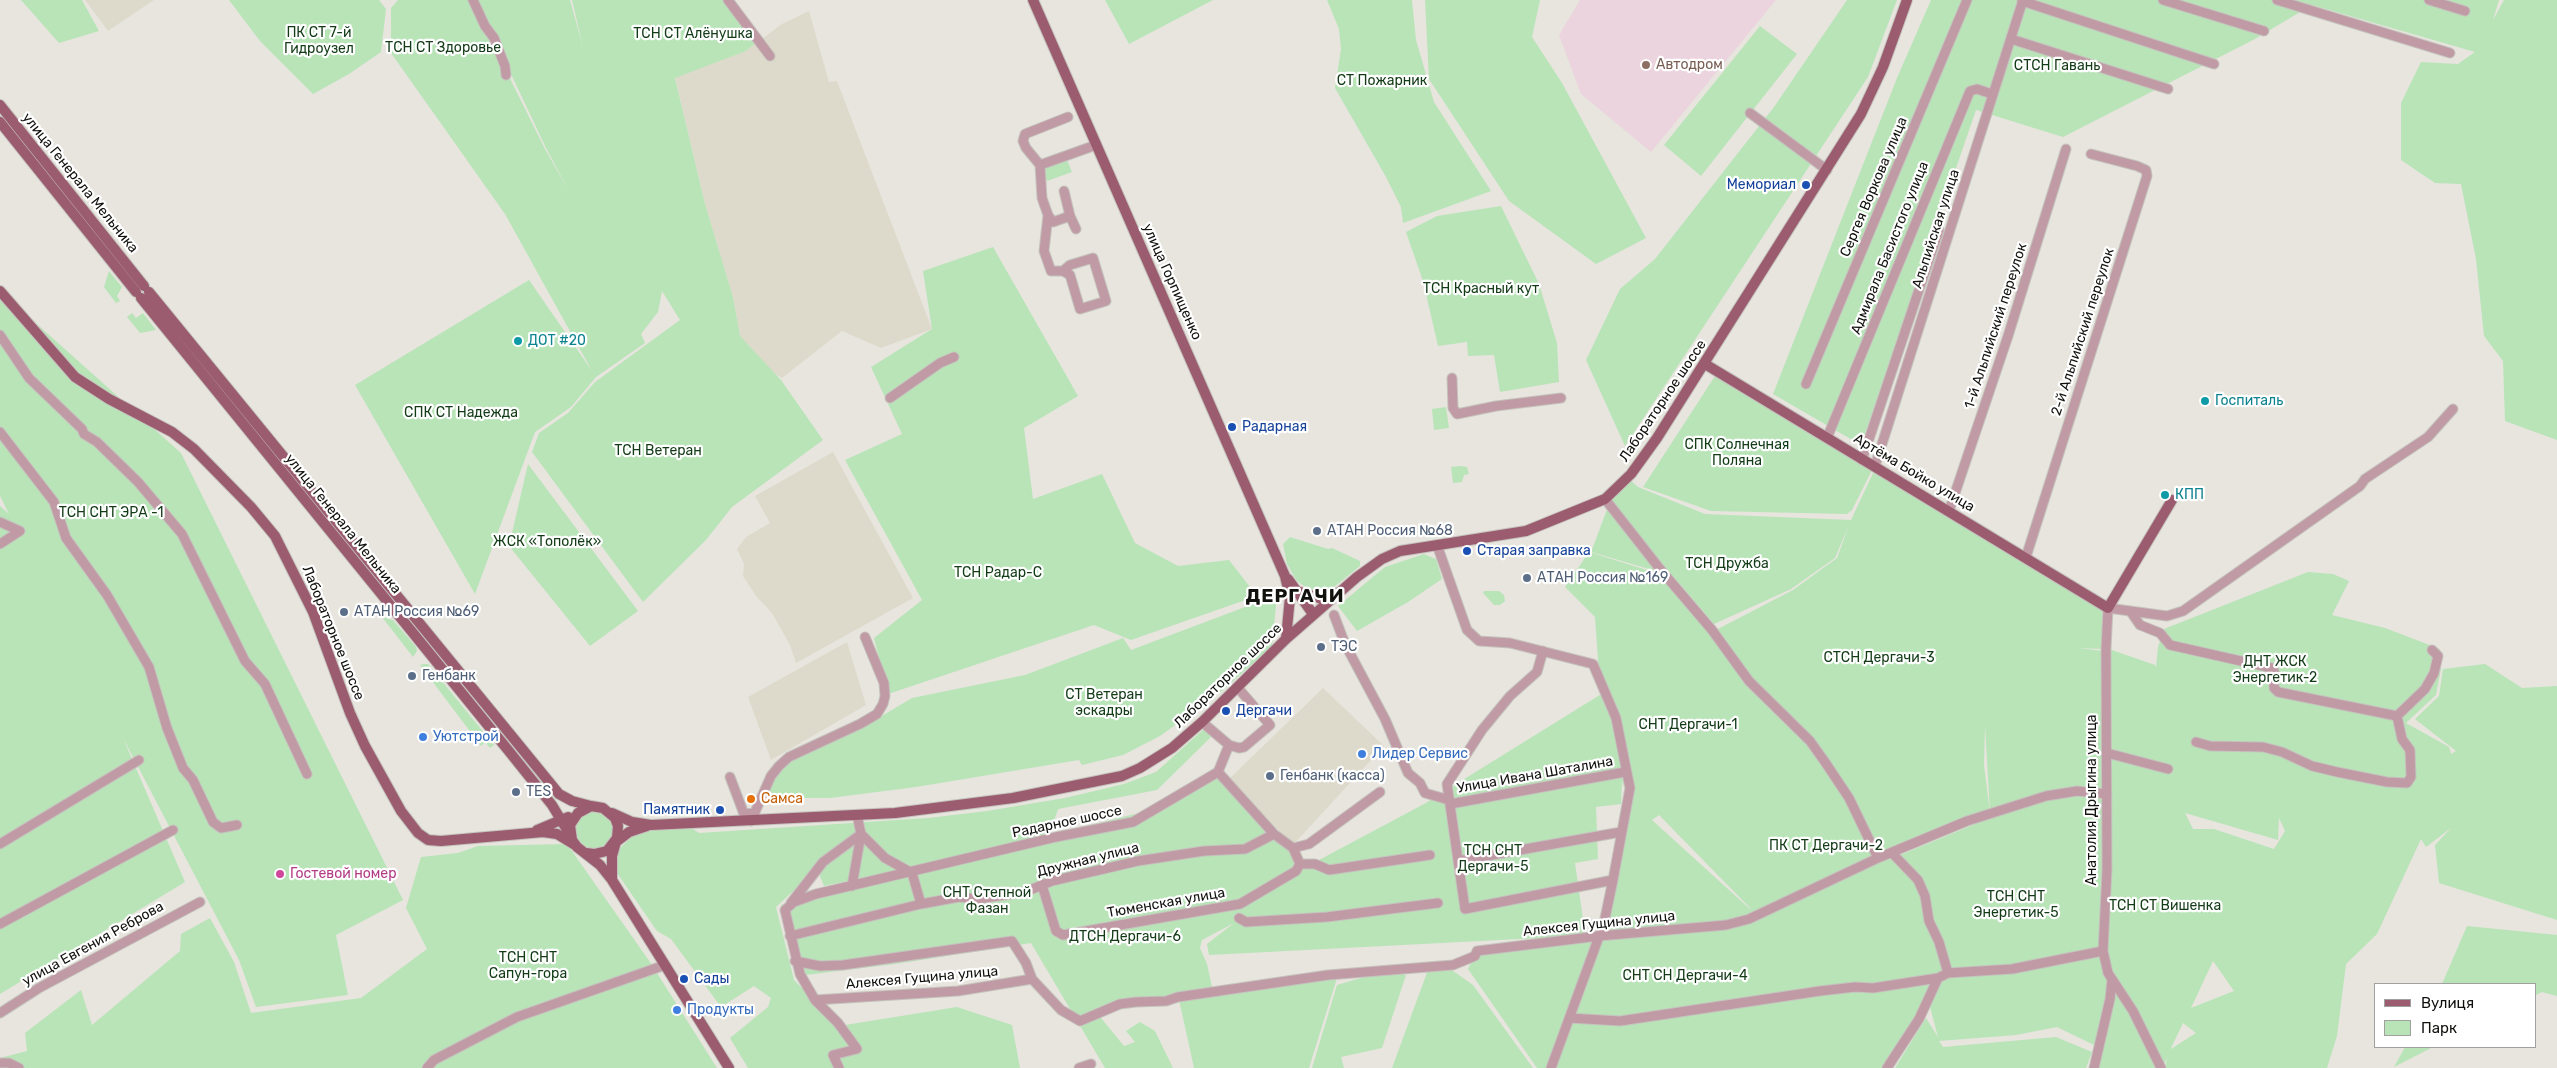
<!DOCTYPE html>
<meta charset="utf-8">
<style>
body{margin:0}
#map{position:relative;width:2557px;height:1068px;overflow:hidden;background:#e7e5de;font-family:Rubik,sans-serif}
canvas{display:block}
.legend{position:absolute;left:2374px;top:983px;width:162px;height:65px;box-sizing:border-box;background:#fff;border:1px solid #a0a09f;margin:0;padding:6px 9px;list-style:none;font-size:15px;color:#11110e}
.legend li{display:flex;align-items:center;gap:10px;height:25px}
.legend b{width:25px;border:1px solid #a0a09f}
</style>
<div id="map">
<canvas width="2557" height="1068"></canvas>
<ul class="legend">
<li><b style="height:6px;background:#9b5c6f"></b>Вулиця</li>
<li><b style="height:14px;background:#b8e4b8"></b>Парк</li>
</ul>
</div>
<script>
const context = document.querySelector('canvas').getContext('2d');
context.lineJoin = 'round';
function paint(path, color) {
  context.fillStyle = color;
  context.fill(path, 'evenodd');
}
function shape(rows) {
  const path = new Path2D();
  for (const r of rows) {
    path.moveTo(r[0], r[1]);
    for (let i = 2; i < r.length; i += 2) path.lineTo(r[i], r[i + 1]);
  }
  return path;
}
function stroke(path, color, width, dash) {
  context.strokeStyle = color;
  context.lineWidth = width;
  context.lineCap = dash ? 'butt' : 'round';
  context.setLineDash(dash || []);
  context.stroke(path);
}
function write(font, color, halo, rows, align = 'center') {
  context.font = font + ' Rubik,sans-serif';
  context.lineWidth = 4.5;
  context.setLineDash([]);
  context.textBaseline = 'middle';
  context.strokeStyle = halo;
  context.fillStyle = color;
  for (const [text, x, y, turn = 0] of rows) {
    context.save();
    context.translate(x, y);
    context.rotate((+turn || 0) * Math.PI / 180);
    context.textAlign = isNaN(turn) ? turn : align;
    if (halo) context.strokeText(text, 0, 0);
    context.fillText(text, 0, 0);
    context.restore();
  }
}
paint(shape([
 [85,0,154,0,108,31],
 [809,11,829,82,837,81,932,329,881,348,842,331,782,378,769,370,740,336,733,297,705,204,675,77,746,51,782,24],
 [833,452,913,598,796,663,790,645,772,613,756,596,743,576,744,564,737,549,746,537,770,523,755,496],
 [847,642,866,705,771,760,748,697],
 [1323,688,1384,746,1293,845,1229,779]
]), '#dedacb');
paint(shape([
 [1580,0,1776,0,1651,152,1581,94,1559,35]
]), '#ecd4de');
paint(shape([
 [21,0,82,0,99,31,59,43],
 [229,0,379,0,386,9,381,52,349,74,313,94,260,41],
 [398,0,471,0,545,149,569,191,546,148,476,0,570,0,583,47,572,0,728,0,756,43,746,51,675,78,705,204,733,297,740,336,781,380,823,440,732,507,706,540,643,602,532,452,539,433,568,413,595,382,680,320,662,291,658,312,641,334,645,343,596,377,571,407,535,432,475,594,355,385,529,280,592,371,505,214,391,53,391,8],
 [1105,0,1213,0,1129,44],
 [1327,0,1412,0,1416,40,1434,102,1491,191,1403,223,1401,207,1386,177,1335,88,1341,49,1339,29],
 [1425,0,1540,0,1532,37,1562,83,1646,238,1596,264,1509,201,1429,79],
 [1847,0,1897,0,1868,77,1625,446,1586,360,1620,289,1655,259,1774,107],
 [1931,0,2499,0,2493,20,2504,0,2557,0,2557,440,2505,421,2503,361,2484,336,2476,259,2461,184,2435,183,2401,160,2401,103,2421,62,2458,64,2475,52,2312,5,2253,40,2063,137,1976,110,1861,445,1773,394,1897,78],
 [1760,26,1797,54,1701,176,1664,145],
 [1067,160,1072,172,1047,181,1043,169],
 [1501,206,1539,284,1557,343,1559,382,1500,392,1494,355,1468,356,1467,342,1438,346,1423,281,1406,232,1437,216],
 [993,247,1078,396,1024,428,1033,499,1102,474,1135,543,1178,566,1229,560,1257,596,1131,640,1094,625,888,694,874,638,922,600,845,460,902,434,871,367,932,329,923,271],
 [109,271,122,287,117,296,120,301,116,303,104,287],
 [0,291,181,453,403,900,336,935,348,995,256,1007,239,960,123,738,185,882,0,994,0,506,9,514,0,496],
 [151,299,556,800,556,803,149,302],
 [132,313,136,318,143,313,156,330,140,333,127,317],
 [1717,373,1873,468,1852,510,1847,514,1711,511,1643,487],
 [1446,407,1449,428,1434,430,1432,409],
 [528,464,638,611,590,646,509,546],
 [1460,466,1467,467,1469,474,1464,475,1462,482,1453,483,1451,467],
 [1875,469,2102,605,2102,649,2079,648,2103,651,2105,695,2102,956,2110,980,2108,999,2098,1047,2057,1027,2016,1035,1939,1041,1943,1047,2056,1037,2092,1052,2086,1068,1895,1068,1926,1018,1938,1037,1930,1007,1924,1001,1937,975,1943,972,1936,973,1916,1017,1883,1068,1537,1068,1468,969,1478,947,1538,938,1209,955,1207,944,1234,923,1202,940,1200,948,1207,964,1214,996,1337,978,1309,1068,1194,1068,1178,995,1087,1018,1101,1018,1124,1046,1135,1042,1126,1031,1140,1022,1155,1031,1173,1068,1105,1068,1031,943,895,964,798,976,793,965,781,905,821,890,943,861,824,886,817,869,776,907,794,980,839,1026,957,1007,1012,1025,1020,1068,748,1068,730,1038,768,1007,771,998,754,986,721,1007,671,939,657,931,617,873,616,861,619,849,638,831,649,829,690,827,699,833,928,818,987,811,1065,798,1124,784,1156,772,1204,729,1212,736,1157,790,1058,809,1050,833,988,850,1139,813,1172,795,1217,766,1278,832,1268,838,1274,836,1292,851,1298,866,1253,899,1304,868,1424,804,1603,693,1610,708,1599,674,1595,617,1565,587,1589,552,1663,575,1711,631,1748,682,1807,741,1822,761,1847,800,1878,863,1890,858,1916,883,1893,858,1990,818,1880,861,1847,793,1810,739,1750,679,1716,630,1793,590,1837,558,1849,525,1835,558,1791,589,1714,624,1673,576,1591,552,1611,499,1631,481,1638,487,1705,514,1851,520],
 [1985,725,1990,813,1984,765],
 [1622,781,1628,799,1613,898,1605,931,1585,933,1575,863,1598,859,1596,807,1621,804],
 [1659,815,1750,908,1750,909,1652,820],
 [1249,844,1246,846,1184,853,1056,880,1132,861,1202,849],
 [1290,537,1328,549,1332,548,1360,561,1360,566,1329,591,1310,590,1297,581,1287,564,1283,544],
 [1424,554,1436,559,1442,579,1408,602,1357,631,1338,606,1385,567],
 [2308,572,2333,574,2349,581,2332,615,2385,628,2440,649,2441,669,2436,695,2406,723,2449,747,2451,754,2456,751,2415,719,2439,696,2443,669,2485,664,2522,688,2557,686,2557,920,2439,883,2435,845,2451,828,2426,847,2421,839,2377,934,2346,964,2337,1036,2327,1068,2165,1068,2167,1058,2162,1068,2096,1068,2101,1050,2109,971,2105,947,2109,649,2155,665,2156,668,2158,647,2164,629],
 [2185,813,2278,840,2279,818,2285,831,2274,849,2214,829,2193,829],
 [2213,961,2234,991,2191,1008],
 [2183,1023,2196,1033,2171,1049,2171,1048],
 [1484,591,1499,591,1504,595,1505,601,1500,605,1494,605,1483,593],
 [1277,595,1272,646,1222,691,1160,736,1123,755,1082,765,1079,760,916,787,830,798,765,798,775,777,790,760,855,732,912,698,1025,675,1123,638,1131,650],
 [382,617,393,620,416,647,417,651,413,657],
 [424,664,428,664,494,745,490,748,485,742,481,746,420,665],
 [587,810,608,812,617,830,606,847,592,849,584,846,577,838,575,832,578,819],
 [567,844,650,962,717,1068,0,1068,0,1058,27,1051,25,1033,81,990,92,1025,180,951,181,934,210,918,234,962,251,1013,361,998,427,949,406,908,421,857,458,853,478,846],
 [2467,926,2557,935,2557,996,2542,992,2536,995,2536,984,2442,984],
 [1446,966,1473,985,1533,1068,1392,1068,1428,970],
 [1388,970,1406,975,1382,1048,1341,1057,1344,1068,1312,1068,1337,985],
 [2405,1047,2433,1047,2394,1067]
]), '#b8e4b8');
const minor = shape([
 [473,0,485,26,494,38,505,66,506,75],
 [728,0,770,56],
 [2163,0,2264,31],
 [2277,0,2450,53],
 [2429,0,2465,11],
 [2022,1,2214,64],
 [2011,39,2168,89],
 [1750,113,1827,170],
 [1068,117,1025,134,1023,141,1026,148,1040,165,1096,145],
 [1040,165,1042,198,1048,215,1053,222,1070,216,1076,229],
 [1064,191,1070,216],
 [1048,215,1044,251,1051,271,1063,271,1070,275,1080,309,1106,301,1093,258,1070,265,1063,271],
 [0,335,29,378,82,429,84,434,97,442,138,482,182,534,245,661,265,684,307,774],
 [1452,378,1453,408,1457,414,1496,406,1561,398],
 [1806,384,1967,0],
 [890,398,940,363,954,357],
 [0,432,54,502,66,538,107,595,149,667,167,728,183,768,193,780,213,822,221,828,237,825],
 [1827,438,1970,91,1977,89,1992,94],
 [1862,460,1939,230],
 [1875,466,2023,0],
 [1605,499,1660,569,1712,630,1749,681,1810,741,1825,762,1849,798,1878,858],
 [1949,511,2008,336,2066,149],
 [0,522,20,531],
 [0,544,20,531],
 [1437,545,1467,630,1479,641,1510,643,1593,664,1616,718,1630,788,1613,880,1604,923,1551,1068],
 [2026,557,2147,176,2146,170,2137,166,2091,154],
 [2131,612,2140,625,2160,633,2170,645,2272,668,2274,671,2274,688,2278,692,2397,716],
 [1334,615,1345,644,1385,719,1408,773,1420,783,1425,793,1449,800],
 [1543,651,1537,672,1510,696,1482,730,1447,784,1465,909,1613,880],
 [2397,716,2425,689,2434,673,2438,656,2432,650],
 [1202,722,1229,745,1239,748,1244,747,1270,725,1238,688],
 [2196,742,2210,746,2263,747,2282,752,2312,766,2337,772,2387,782,2407,783,2411,777,2410,750,2402,739,2397,716],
 [1229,745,1218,772,1274,834,1293,848,1309,844,1380,792],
 [2107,753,2168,769],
 [730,777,744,814,755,813],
 [1450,804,1625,772],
 [751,821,771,776,779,766,789,757,860,724,877,714,883,704,885,696,884,683,865,637],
 [0,844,139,760],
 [1458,861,1621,832],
 [1300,864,1315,864,1329,870,1430,855],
 [1042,885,1056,931,1063,935,1240,904,1296,871,1300,864,1293,848],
 [852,886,861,834,857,815],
 [791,903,823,862,861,834,885,858,912,873,921,904],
 [1239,918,1246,922,1327,917,1438,903],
 [0,924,173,830],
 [790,936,921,904,959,897,978,899,1025,892,1052,881,1138,861,1204,851,1245,849,1274,834],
 [795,961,820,966,843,965,1012,941,1026,963,1032,979,1061,1010,1080,1021,1120,1004,1136,1002,1166,1001,1178,997,1328,975,1453,965,1475,956,1477,951,1599,936,1726,925,1749,919,1878,858,1967,821,2046,796,2077,791,2107,794],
 [1948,973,2012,969,2103,951],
 [815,1000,958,991,1032,979],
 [0,1013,39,988,200,902],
 [1569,1018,1620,1021,1820,991,1855,987,1873,988,1938,978,1948,973,1939,942,1929,921,1925,896,1918,880,1892,853],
 [0,1063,9,1063,19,1068],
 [427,1068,434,1060,517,1017,665,965],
 [839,1068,833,1055,857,1049,838,1023,815,1000,800,974,785,910,794,902,816,894,1056,837,1133,822,1218,772],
 [1079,1068,1091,1064],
 [1887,1068,1919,1019,1938,978],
 [2094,1068,2110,999,2112,979],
 [2161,1068,2133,1011,2108,973,2103,951,2107,870,2106,649,2108,608,2167,616,2183,611,2360,486,2365,479,2428,437,2453,409]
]);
const major = shape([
 [1033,0,1285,576,1290,597,1286,639],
 [0,105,144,286],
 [0,122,136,292],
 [0,291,75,377,109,399,172,432,194,449,251,507,275,536,313,612,350,713,365,746,401,811,418,833,428,840,441,841,543,832,557,834,575,845],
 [149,292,559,794,572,801,591,806],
 [141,298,508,750,552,805,570,835],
 [1705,364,2108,608,2172,500],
 [1288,579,1313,614],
 [1300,592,1319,598,1337,593],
 [612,813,632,822,651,825,895,813,1013,798,1122,776,1140,768,1172,748,1202,722,1286,639,1357,577,1382,559,1400,551,1526,531,1605,499,1631,474,1657,438,1861,114,1883,67,1907,0],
 [537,830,568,817],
 [586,853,594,854,607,851,617,838,618,826,615,818,603,808,591,806,578,813,570,825,572,840,577,847,600,865,612,880,729,1068],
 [612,880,612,856,616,842,629,832,647,826]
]);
stroke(minor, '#c5c3bd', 11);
stroke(major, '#c5c3bd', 12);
stroke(minor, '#c09ba5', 9);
stroke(major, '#9b5c6f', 10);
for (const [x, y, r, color] of [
 [1646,65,5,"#8d6e63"],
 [1806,185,5,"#1a4fb4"],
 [518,341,5,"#0f9aa8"],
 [2205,401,5,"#0f9aa8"],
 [1232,427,5,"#1a4fb4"],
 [2165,495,5,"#0f9aa8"],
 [1317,531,5,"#5c6f8a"],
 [1467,551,5,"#1a4fb4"],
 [1527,578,5,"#5c6f8a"],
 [344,612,5,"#5c6f8a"],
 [1321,647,5,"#5c6f8a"],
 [412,676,5,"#5c6f8a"],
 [1226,711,5,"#1a4fb4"],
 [423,737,5,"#3f7fe0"],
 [1362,754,5,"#3f7fe0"],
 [1270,776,5,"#5c6f8a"],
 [516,792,5,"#5c6f8a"],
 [751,799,5,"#e8710a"],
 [720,810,5,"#1a4fb4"],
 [280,874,5,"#d1479c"],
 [684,979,5,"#1a4fb4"],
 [677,1010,5,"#3f7fe0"]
]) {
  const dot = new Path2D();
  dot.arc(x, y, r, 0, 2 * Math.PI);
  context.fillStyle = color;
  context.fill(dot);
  stroke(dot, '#fff', 2);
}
write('14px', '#123b16', '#fff', [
 ["ПК СТ 7-й",319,33],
 ["Гидроузел",319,49],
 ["ТСН СТ Алёнушка",693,34],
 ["ТСН СТ Здоровье",443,48],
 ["СТСН Гавань",2057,66],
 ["СТ Пожарник",1382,81],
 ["ТСН Красный кут",1481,289],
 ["СПК СТ Надежда",461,413],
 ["СПК Солнечная",1737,445],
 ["Поляна",1737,461],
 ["ТСН Ветеран",658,451],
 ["ТСН СНТ ЭРА -1",111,513],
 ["ЖСК «Тополёк»",547,542],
 ["ТСН Дружба",1727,564],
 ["ТСН Радар-С",998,573],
 ["СТСН Дергачи-3",1879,658],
 ["ДНТ ЖСК",2275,662],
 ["Энергетик-2",2275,678],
 ["СТ Ветеран",1104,695],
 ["эскадры",1104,711],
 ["СНТ Дергачи-1",1688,725],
 ["ПК СТ Дергачи-2",1826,846],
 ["ТСН СНТ",1493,851],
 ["Дергачи-5",1493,867],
 ["СНТ Степной",987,893],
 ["Фазан",987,909],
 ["ТСН СНТ",2016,897],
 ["Энергетик-5",2016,913],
 ["ТСН СТ Вишенка",2165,906],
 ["ДТСН Дергачи-6",1125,937],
 ["ТСН СНТ",528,958],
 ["Сапун-гора",528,974],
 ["СНТ СН Дергачи-4",1685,976]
]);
write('14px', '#785e54', '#fff', [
 ["Автодром",1656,65]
], 'left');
write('14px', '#11110e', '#fff', [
 ["улица Генерала Мельника",80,183,51],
 ["Сергея Воркова улица",1874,187,-67],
 ["Альпийская улица",1936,229,-72],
 ["Адмирала Басистого улица",1890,248,-68],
 ["улица Горпищенко",1172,282,66],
 ["1-й Альпийский переулок",1996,326,-72],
 ["2-й Альпийский переулок",2083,332,-72],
 ["Лабораторное шоссе",1663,401,-56],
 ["Артёма Бойко улица",1914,473,31],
 ["улица Генерала Мельника",343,524,51],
 ["Лабораторное шоссе",333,633,68],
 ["Лабораторное шоссе",1228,676,-44],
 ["Улица Ивана Шаталина",1535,775,-10],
 ["Анатолия Дрыгина улица",2092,800,-90],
 ["Радарное шоссе",1067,822,-12],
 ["Дружная улица",1088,860,-14],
 ["Тюменская улица",1166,903,-10],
 ["Алексея Гущина улица",1599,924,-6],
 ["улица Евгения Реброва",93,944,-29],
 ["Алексея Гущина улица",922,978,-5]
]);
write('14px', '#164399', '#fff', [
 ["Мемориал",1796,185,"right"],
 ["Радарная",1242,427],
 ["Старая заправка",1477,551],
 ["Дергачи",1236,711],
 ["Памятник",710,810,"right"],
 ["Сады",694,979]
], 'left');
write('14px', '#0d838f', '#fff', [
 ["ДОТ #20",528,341],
 ["Госпиталь",2215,401],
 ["КПП",2175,495]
], 'left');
write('14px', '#4e5e75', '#fff', [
 ["АТАН Россия №68",1327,531],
 ["АТАН Россия №169",1537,578],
 ["АТАН Россия №69",354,612],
 ["ТЭС",1331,647],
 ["Генбанк",422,676],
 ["Генбанк (касса)",1280,776],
 ["TES",526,792]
], 'left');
write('14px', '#366cbe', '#fff', [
 ["Уютстрой",433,737],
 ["Лидер Сервис",1372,754],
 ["Продукты",687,1010]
], 'left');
write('14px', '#c56008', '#fff', [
 ["Самса",761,799]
], 'left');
write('14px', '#b23c85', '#fff', [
 ["Гостевой номер",290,874]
], 'left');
context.letterSpacing = '1px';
write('bold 19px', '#11110e', '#fff', [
 ["ДЕРГАЧИ",1295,597]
]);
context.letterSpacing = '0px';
</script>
